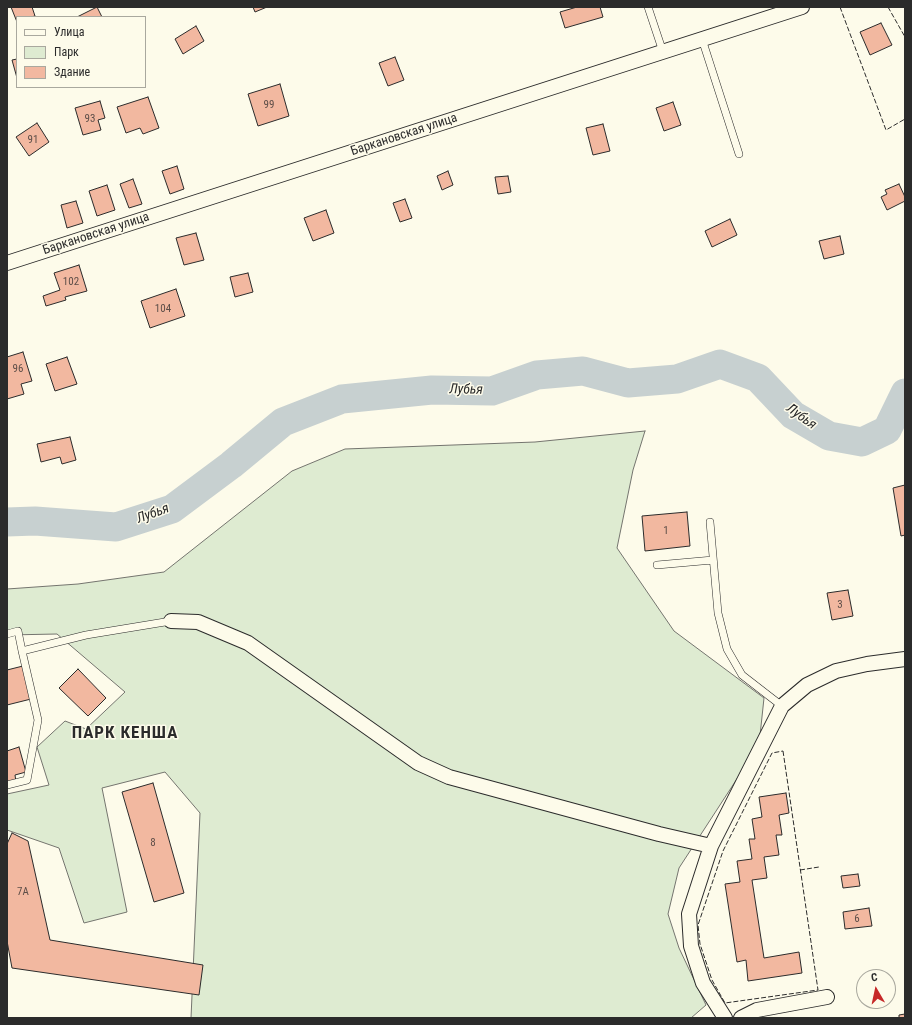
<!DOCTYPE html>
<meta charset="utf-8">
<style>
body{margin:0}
#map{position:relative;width:912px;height:1025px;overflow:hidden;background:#fdfbea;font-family:"Roboto Condensed",sans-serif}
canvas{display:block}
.frame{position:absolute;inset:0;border:8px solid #2b2b2b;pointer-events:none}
.legend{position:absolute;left:16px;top:16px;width:130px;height:72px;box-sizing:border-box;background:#fdfbea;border:1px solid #a9a89e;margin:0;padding:5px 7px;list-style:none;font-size:12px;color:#2b2b2b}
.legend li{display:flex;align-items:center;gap:8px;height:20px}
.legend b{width:20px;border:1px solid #a9a89e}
.north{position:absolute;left:856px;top:969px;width:40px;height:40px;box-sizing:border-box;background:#fdfbea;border:1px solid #a9a89e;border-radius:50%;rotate:351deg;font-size:11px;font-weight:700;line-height:16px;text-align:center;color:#2b2b2b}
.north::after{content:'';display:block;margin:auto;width:14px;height:18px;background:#c62828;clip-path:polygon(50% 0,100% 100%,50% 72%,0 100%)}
</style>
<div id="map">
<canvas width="912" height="1025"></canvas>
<div class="frame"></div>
<ul class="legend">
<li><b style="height:5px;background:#fdfbea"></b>Улица</li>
<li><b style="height:11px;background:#deebd1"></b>Парк</li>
<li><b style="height:11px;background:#f2b8a0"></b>Здание</li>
</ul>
<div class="north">С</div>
</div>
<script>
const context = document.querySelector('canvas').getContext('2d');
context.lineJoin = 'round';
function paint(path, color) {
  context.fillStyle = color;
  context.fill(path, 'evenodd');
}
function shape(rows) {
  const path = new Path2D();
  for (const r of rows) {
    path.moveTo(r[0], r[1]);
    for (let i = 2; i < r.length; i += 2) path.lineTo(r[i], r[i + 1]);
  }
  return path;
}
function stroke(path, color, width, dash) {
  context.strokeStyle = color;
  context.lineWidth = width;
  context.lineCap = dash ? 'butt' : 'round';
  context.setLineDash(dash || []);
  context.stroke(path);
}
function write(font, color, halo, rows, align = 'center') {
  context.font = font + ' "Roboto Condensed",sans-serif';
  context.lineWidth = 3;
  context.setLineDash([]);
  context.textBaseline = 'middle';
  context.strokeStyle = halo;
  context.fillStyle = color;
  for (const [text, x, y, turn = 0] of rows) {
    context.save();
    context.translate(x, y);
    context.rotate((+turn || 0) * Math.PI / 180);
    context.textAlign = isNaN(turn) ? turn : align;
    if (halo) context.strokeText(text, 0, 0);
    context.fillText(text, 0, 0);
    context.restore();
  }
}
const green = shape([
 [645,431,633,470,617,548,674,631,764,698,759,745,679,868,668,914,679,948,706,1005,691,1018,191,1018,200,813,165,772,102,788,127,912,84,923,59,848,7,830,7,794,49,785,37,747,65,721,86,729,125,692,57,634,7,635,7,589,78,584,164,572,292,471,345,449,535,442,645,431]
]);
paint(green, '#deebd1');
stroke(green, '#74746e', 1);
stroke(shape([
 [7,522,35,521,116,527,172,509,231,465,283,422,342,399,432,390,492,391,537,375,583,371,628,383,677,379,720,364,758,378,793,415,829,436,862,442,887,430,905,393]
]), '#c7d0d0', 29);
const building = shape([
 [11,7,32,7,35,16,31,17,17,17,17,22,11,7],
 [97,7,102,17,77,17,97,7],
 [253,7,267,7,255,12,253,7],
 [577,7,600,7,603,17,565,28,560,12,577,7],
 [881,23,892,45,870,55,860,32,881,23],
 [196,26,204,41,183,54,175,39,196,26],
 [395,57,404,80,388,86,379,63,395,57],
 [17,59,17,78,12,60,17,59],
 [280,84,289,116,258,126,248,94,280,84],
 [148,97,159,128,143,134,140,128,126,133,117,107,148,97],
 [100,101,105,118,98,120,101,130,83,135,75,108,100,101],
 [673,102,681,125,664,131,656,108,673,102],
 [37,123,49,142,29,156,16,137,37,123],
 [603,124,610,151,593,155,586,128,603,124],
 [177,166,184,189,170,194,162,171,177,166],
 [448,171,453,185,442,190,437,176,448,171],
 [508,176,511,192,498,194,495,177,508,176],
 [133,179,142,204,129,208,120,184,133,179],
 [899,184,905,197,905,201,887,210,881,197,887,194,885,190,899,184],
 [107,185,115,210,97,216,89,191,107,185],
 [405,199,412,218,400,222,393,203,405,199],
 [76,201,83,223,67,228,61,205,76,201],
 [326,210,334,233,313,241,304,218,326,210],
 [730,219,737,235,712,247,705,231,730,219],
 [196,233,204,260,184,265,176,238,196,233],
 [840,236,844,254,824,259,819,241,840,236],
 [79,265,87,291,65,297,66,300,46,306,43,296,60,290,54,273,79,265],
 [248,273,253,292,235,297,230,277,248,273],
 [176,289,185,316,150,328,141,301,176,289],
 [23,352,32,381,21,384,24,394,7,399,7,357,23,352],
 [67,357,77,384,55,391,46,364,67,357],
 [70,437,76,460,62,464,60,457,41,462,37,444,70,437],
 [905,485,905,535,901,536,893,488,905,485],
 [687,512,690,546,645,551,642,516,687,512],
 [848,590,853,616,832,620,827,593,848,590],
 [23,666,31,699,7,705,7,670,23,666],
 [78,669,106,698,88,716,59,688,78,669],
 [19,747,26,772,15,775,16,782,7,784,7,751,19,747],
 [153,783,184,893,154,902,122,792,153,783],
 [786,793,789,813,779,815,782,835,776,835,779,855,764,857,767,878,752,880,764,958,799,952,802,973,748,981,746,960,737,962,725,884,740,882,737,861,752,859,749,839,755,839,752,819,762,817,759,797,786,793],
 [12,833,28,841,50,940,203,965,199,995,12,968,7,941,7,844,12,833],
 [858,874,860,886,843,888,841,876,858,874],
 [869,908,872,926,845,929,843,912,869,908],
 [905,1014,905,1018,899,1018,899,1015,905,1014]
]);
paint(building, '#f2b8a0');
stroke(building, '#2b2b2b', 1);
const lane = shape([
 [648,7,663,52],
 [702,39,739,154],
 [710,522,718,613,727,649,742,675,782,706],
 [657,565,713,560],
 [7,634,18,631,22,651],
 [7,785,27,780,38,720,22,651,86,635,171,621]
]);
const street = shape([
 [7,263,802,7],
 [171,621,198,622,248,643,418,763,449,777,659,834,711,846],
 [725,1018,703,983,691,946,689,914,711,846,782,706,807,685,836,671,867,664,905,659],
 [741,1018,757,1010,827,997]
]);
stroke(lane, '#2b2b2b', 8);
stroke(street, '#2b2b2b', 16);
stroke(lane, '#fdfbea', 7);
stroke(street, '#fdfbea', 14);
stroke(shape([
 [840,7,886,130,905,119],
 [888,7,905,37],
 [783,751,818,990,725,1003,712,980,700,944,698,925,723,851,772,753,783,751],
 [800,870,819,867]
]), '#2b2b2b', 1, [5, 2]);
write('11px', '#5d4e48', null, [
 ["99",269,105],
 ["93",90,119],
 ["91",33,140],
 ["102",71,282],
 ["104",163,309],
 ["96",18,369],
 ["1",666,531],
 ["3",840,605],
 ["8",153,843],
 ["7А",23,892],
 ["6",857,919]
]);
write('13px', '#2b2b2b', '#fdfbea', [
 ["Баркановская улица",404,135,-18],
 ["Баркановская улица",96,234,-18]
]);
write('italic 14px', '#2b2b2b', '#fdfbea', [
 ["Лубья",466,390,1],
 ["Лубья",801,417,36],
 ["Лубья",153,514,-20]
]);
context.letterSpacing = '1px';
write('bold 17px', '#2b2b2b', '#fdfbea', [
 ["ПАРК КЕНША",125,734]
]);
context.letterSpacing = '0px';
</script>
